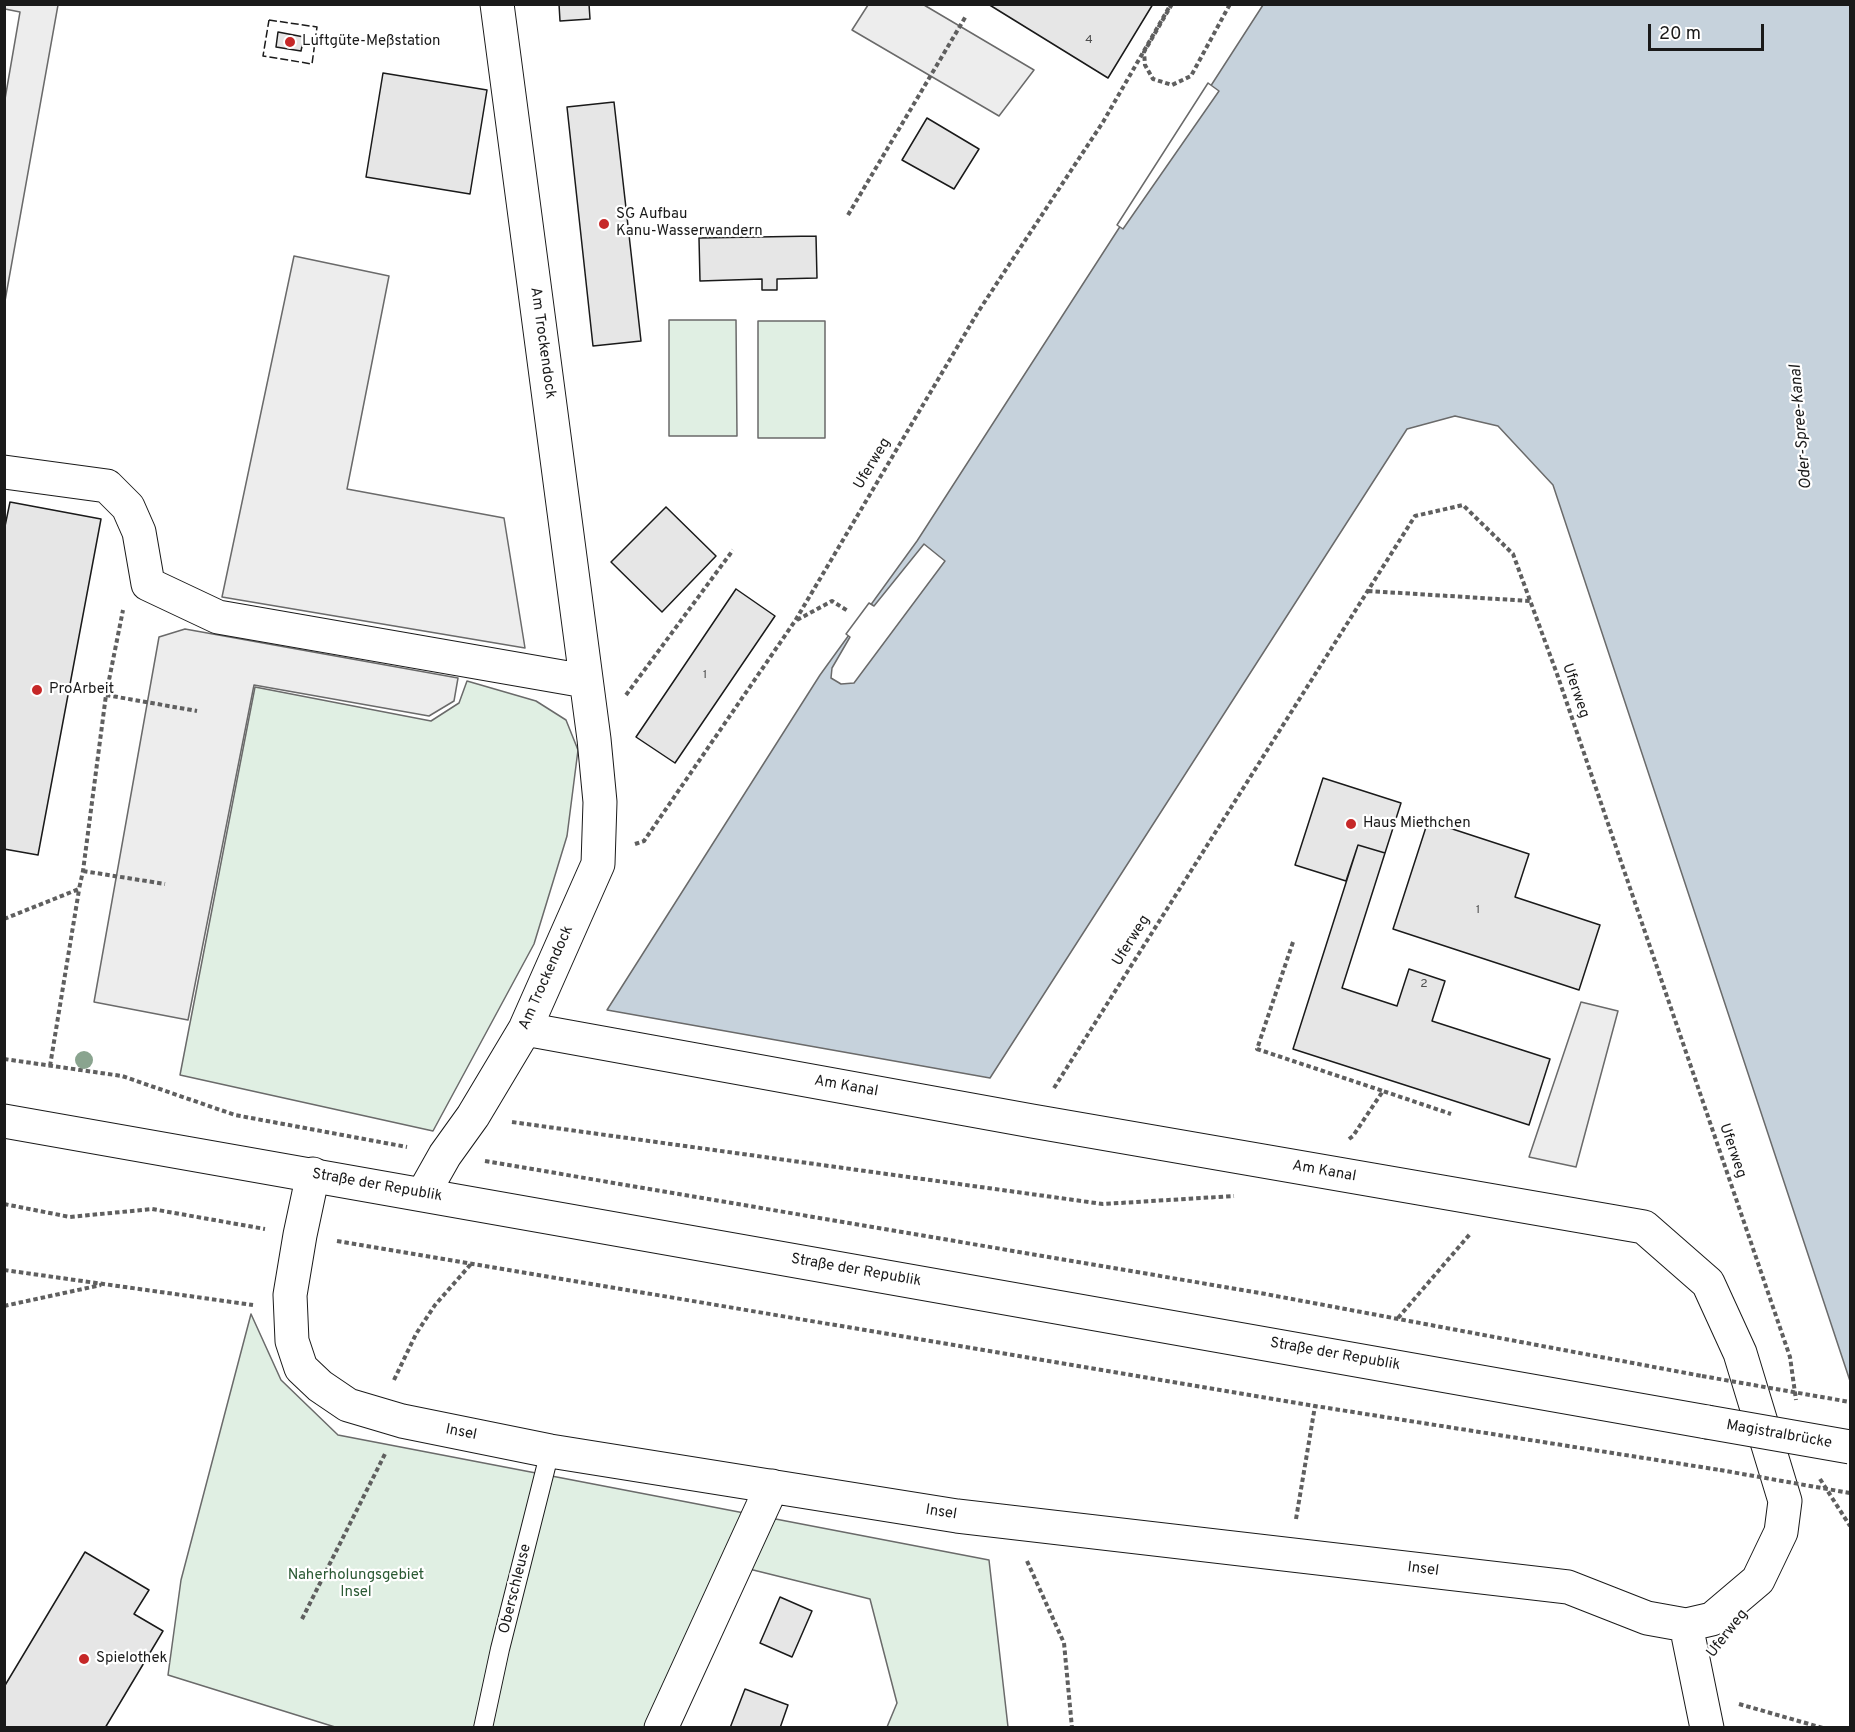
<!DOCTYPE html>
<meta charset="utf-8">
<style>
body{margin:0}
#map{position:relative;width:1855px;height:1732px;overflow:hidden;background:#fff;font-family:Overpass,sans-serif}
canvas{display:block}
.frame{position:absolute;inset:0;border:6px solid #1a1a1a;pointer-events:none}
.scale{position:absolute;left:1648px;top:24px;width:116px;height:27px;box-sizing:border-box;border:3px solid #1a1a1a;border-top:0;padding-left:8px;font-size:18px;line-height:21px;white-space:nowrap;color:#1a1a1a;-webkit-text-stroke:4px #fff;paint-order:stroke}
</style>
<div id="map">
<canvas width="1855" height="1732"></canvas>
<div class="frame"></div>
<div class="scale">20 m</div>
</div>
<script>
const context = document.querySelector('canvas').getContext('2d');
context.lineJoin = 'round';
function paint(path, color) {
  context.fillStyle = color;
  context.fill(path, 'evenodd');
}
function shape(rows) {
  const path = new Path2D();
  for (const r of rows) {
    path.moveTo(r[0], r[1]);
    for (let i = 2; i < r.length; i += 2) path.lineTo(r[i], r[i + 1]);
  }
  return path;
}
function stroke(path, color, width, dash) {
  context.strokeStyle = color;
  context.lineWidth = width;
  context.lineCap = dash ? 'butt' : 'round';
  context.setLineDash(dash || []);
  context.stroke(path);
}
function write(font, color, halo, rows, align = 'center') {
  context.font = font + ' Overpass,sans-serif';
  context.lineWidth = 4.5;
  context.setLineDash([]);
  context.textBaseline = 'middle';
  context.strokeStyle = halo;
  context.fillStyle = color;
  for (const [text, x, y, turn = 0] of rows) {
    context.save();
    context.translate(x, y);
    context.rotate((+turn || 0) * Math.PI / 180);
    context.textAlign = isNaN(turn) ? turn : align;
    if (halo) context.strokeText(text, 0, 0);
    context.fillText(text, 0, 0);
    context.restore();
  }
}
const green = shape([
 [669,320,736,320,737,436,669,436,669,320],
 [758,321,825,321,825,438,758,438,758,321],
 [467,681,536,701,566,720,578,750,567,836,534,944,433,1131,180,1075,255,687,431,721,459,703,467,681],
 [251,1314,281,1380,338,1435,989,1560,1008,1727,887,1727,897,1703,870,1599,725,1563,647,1727,335,1727,168,1675,181,1580,251,1314]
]);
paint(green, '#e0efe3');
stroke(green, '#6a6a6a', 1.5);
const parking = shape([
 [5,4,58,5,5,301,5,99,20,12,5,9,5,4],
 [868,5,924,5,1034,70,999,116,852,30,868,5],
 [294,256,389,276,347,489,504,518,525,648,222,597,294,256],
 [185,629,458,678,454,701,429,716,254,685,188,1020,94,1002,159,637,185,629],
 [1581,1002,1618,1011,1576,1167,1529,1157,1581,1002]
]);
paint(parking, '#ededed');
stroke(parking, '#6a6a6a', 1.5);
const water = shape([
 [1263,5,1850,5,1850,1381,1553,485,1498,426,1455,416,1407,429,990,1078,607,1010,820,675,917,541,1263,5]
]);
paint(water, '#c6d2dc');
stroke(water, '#6a6a6a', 1.5);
const pier = shape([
 [1208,83,1219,91,1123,229,1117,225,1208,83],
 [924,544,945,561,854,683,841,684,831,678,832,668,850,637,846,634,869,603,874,606,924,544]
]);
paint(pier, '#fff');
stroke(pier, '#6a6a6a', 1.5);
const building = shape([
 [559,4,589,4,590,19,560,21,559,4],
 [988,4,1153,4,1108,78,988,4],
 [278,32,304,37,301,51,276,47,278,32],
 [383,73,487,90,470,194,366,177,383,73],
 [614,102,641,341,593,346,567,107,614,102],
 [927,118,979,149,954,189,902,160,927,118],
 [816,236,817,278,777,279,777,290,762,290,762,279,700,281,699,238,816,236],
 [10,502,101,519,38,855,4,849,4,531,10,502],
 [666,507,716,556,662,612,611,562,666,507],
 [736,589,775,616,675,763,636,737,736,589],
 [1323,778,1401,803,1385,853,1358,845,1346,881,1295,865,1323,778],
 [1428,821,1529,854,1515,897,1600,925,1579,990,1393,929,1428,821],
 [1358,845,1385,853,1342,988,1397,1006,1409,969,1445,981,1432,1021,1550,1059,1529,1125,1293,1049,1358,845],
 [85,1552,149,1590,134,1614,163,1631,105,1728,4,1728,4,1687,85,1552],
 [780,1597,812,1611,792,1657,760,1643,780,1597],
 [745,1689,788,1705,780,1728,730,1728,745,1689]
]);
paint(building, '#e6e6e6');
stroke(building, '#1a1a1a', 1.5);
const lane = shape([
 [483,1728,500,1649,550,1451]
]);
const street = shape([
 [4,472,107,486,128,507,139,532,148,584,218,617,585,681],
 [313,1174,300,1235,290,1295,292,1341,301,1368,320,1386,348,1405,402,1421,550,1451,957,1516,1568,1587,1647,1618,1686,1625,1712,1619,1758,1580,1781,1532,1785,1501,1740,1353,1708,1283,1644,1227,1032,1121,525,1029],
 [423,1194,445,1155,473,1116,525,1029,598,864,600,802,594,739,497,4],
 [1686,1625,1707,1728],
 [661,1728,772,1486]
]);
const secondary = shape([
 [4,1121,1707,1422]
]);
stroke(lane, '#1a1a1a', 20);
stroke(street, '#1a1a1a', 35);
stroke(secondary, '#1a1a1a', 35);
stroke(shape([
 [848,215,966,16],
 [1368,591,1530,601],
 [797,620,832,601,848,611],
 [106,695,197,711],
 [626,695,733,550],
 [635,844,644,841,795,621,978,312,1103,122,1171,4],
 [83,871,165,884],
 [4,919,79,889,83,871,106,695,123,610],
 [1293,942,1257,1049,1383,1091],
 [4,1059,122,1076,235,1115,407,1147],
 [50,1066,79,890],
 [1054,1088,1415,516,1463,505,1513,554,1557,674,1790,1357,1796,1400],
 [512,1122,1103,1204,1234,1196],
 [1349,1139,1353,1136,1383,1091,1451,1114],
 [485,1161,1260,1293,1702,1376],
 [4,1204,70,1217,152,1209,265,1229],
 [337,1241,1315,1406,1720,1470],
 [4,1270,253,1305],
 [4,1306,101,1285],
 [1398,1318,1470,1234],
 [394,1380,416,1334,435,1305,471,1264],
 [1820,1479,1850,1526],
 [1296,1519,1315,1406],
 [1027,1561,1064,1643,1072,1728],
 [302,1619,385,1454],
 [1739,1704,1823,1728]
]), '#5f5f5f', 4, [4.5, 3]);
stroke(lane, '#fff', 18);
stroke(street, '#fff', 33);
stroke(secondary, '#fff', 33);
const secondaryBridge = shape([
 [1707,1422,1850,1447]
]);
stroke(secondaryBridge, '#1a1a1a', 35, []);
stroke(shape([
 [1172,4,1144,52,1145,65,1153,79,1172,85,1191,76,1230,4],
 [1702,1376,1850,1402],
 [1720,1470,1850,1493]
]), '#5f5f5f', 4, [4.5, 3]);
stroke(secondaryBridge, '#fff', 33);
stroke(shape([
 [269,20,317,27,312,64,263,56,269,20]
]), '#1a1a1a', 1.5, [8, 3]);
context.fillStyle = '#8aa48f';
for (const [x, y] of [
 [84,1060]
]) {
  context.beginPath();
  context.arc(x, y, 9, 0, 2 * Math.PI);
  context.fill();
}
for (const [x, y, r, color] of [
 [290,42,6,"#c62828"],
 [604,224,6,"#c62828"],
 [37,690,6,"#c62828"],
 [1351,824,6,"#c62828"],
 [84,1659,6,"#c62828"]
]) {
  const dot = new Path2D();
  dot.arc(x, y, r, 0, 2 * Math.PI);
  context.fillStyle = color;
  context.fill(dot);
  stroke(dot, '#fff', 2);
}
write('12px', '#4d4d4d', null, [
 ["4",1089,41],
 ["1",705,676],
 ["1",1478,911],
 ["2",1424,985]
]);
write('15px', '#1a1a1a', '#fff', [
 ["Luftgüte-Meßstation",302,42],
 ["SG Aufbau",616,215],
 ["Kanu-Wasserwandern",616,232],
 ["ProArbeit",49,690],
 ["Haus Miethchen",1363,824],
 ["Spielothek",96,1659]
], 'left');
write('15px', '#1a1a1a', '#fff', [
 ["Am Trockendock",542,343,82],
 ["Uferweg",873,464,-59],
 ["Uferweg",1575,691,71],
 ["Uferweg",1132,941,-58],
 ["Am Trockendock",547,978,-66],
 ["Am Kanal",846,1087,10],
 ["Uferweg",1732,1151,71],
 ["Am Kanal",1324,1172,10],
 ["Straße der Republik",377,1186,10],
 ["Straße der Republik",856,1271,10],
 ["Straße der Republik",1335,1355,10],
 ["Insel",461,1433,11],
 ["Magistralbrücke",1779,1435,10],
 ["Insel",941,1513,9],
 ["Insel",1423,1570,7],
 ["Oberschleuse",516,1589,-76],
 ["Uferweg",1728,1634,-52]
]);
write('15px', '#2b5a34', '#fff', [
 ["Naherholungsgebiet",356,1576],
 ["Insel",356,1593]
]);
write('italic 16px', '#1a1a1a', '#fff', [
 ["Oder-Spree-Kanal",1802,427,-95]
]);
</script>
